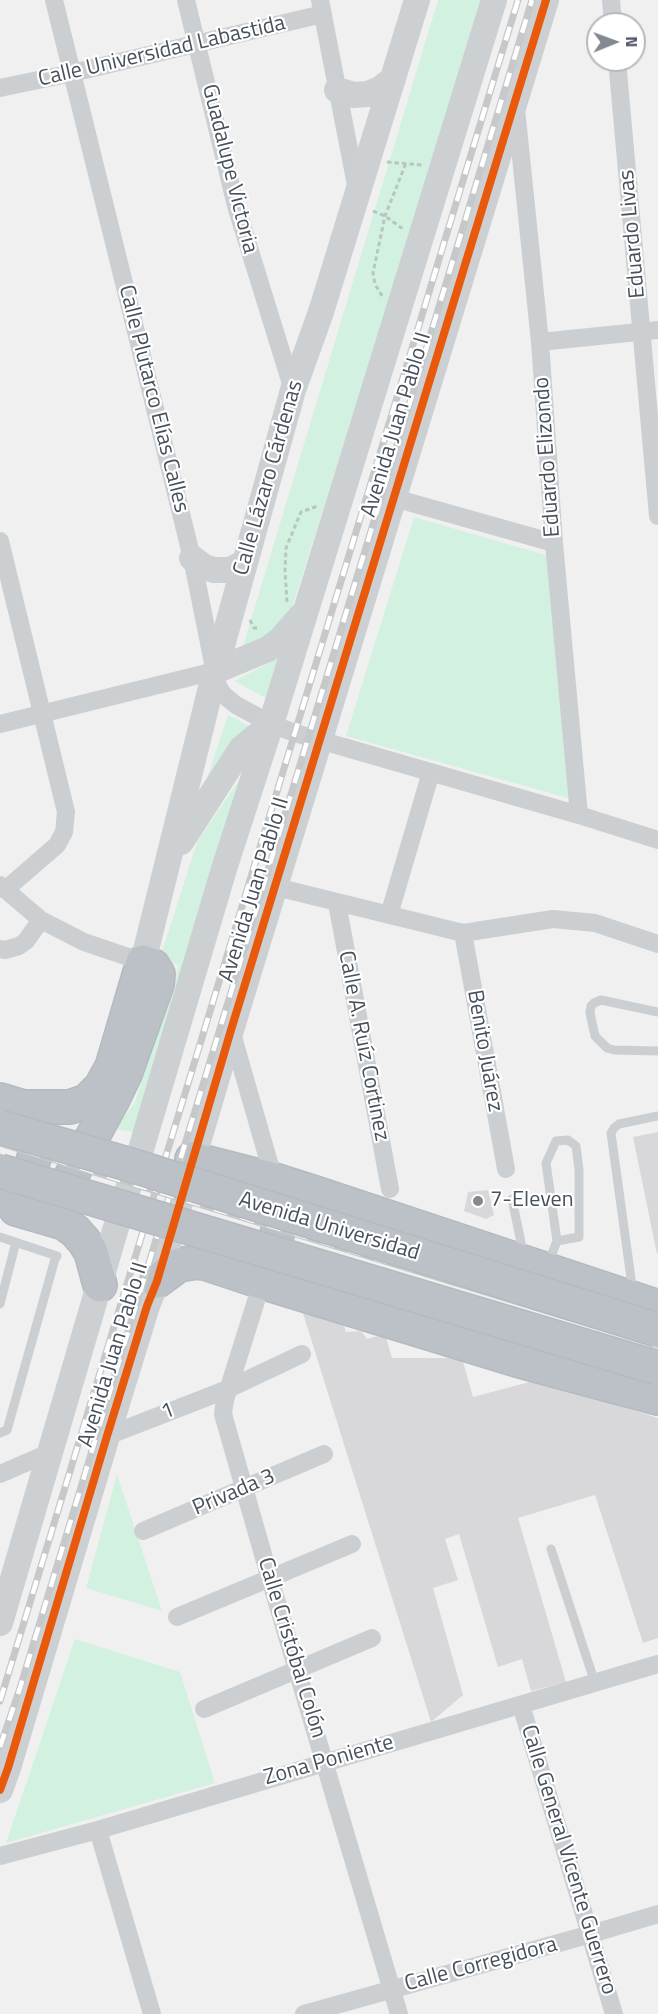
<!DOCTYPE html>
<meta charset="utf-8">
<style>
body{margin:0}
#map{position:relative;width:658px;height:2014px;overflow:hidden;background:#f1f0f0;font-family:"Titillium Web",sans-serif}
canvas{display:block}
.north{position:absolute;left:586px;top:12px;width:60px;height:60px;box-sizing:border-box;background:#fff;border:2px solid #b5b9be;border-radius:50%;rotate:89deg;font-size:16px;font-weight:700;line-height:24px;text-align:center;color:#46515d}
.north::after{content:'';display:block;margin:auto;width:21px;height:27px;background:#828990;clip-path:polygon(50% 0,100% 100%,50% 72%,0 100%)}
</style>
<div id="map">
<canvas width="658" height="2014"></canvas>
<div class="north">N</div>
</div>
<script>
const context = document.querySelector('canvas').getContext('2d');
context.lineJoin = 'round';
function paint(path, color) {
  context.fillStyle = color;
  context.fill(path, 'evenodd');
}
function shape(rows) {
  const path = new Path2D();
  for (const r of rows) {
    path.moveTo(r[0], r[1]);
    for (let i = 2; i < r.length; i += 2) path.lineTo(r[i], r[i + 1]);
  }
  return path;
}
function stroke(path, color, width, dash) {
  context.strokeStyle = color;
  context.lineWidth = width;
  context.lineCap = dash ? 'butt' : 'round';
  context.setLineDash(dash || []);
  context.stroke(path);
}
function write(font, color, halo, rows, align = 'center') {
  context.font = font + ' "Titillium Web",sans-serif';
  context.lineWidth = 4.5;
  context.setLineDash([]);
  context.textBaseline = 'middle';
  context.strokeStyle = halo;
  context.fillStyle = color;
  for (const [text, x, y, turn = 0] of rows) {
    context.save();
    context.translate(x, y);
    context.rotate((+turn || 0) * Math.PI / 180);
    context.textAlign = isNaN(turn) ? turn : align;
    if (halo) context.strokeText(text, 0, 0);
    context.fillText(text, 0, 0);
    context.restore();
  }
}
paint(shape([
 [438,0,485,0,283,636,240,656],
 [414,517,549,556,575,800,346,736],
 [285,655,270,700,234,681],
 [228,715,251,727,193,820],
 [252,761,144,1134,115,1129,135,1102,179,966,161,955,197,842],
 [117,1474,162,1611,86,1588],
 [75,1639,180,1672,215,1783,6,1843]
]), '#d3f1e0');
paint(shape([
 [658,1132,658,1253,657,1254,633,1137],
 [488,1190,494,1215,486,1219,464,1211,468,1192],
 [301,1307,342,1319,346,1332,361,1331,367,1339,385,1334,392,1358,462,1358,473,1397,556,1375,561,1388,658,1418,658,1638,643,1643,595,1495,518,1518,566,1682,531,1691,522,1659,498,1667,459,1534,445,1539,458,1580,433,1588,463,1695,431,1722]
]), '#d8d8da');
const highway = shape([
 [0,1100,23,1107,70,1107,87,1101,101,1087,112,1067,143,962,153,966,158,974,157,984,125,1074,113,1099,68,1182,57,1194,48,1201,39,1205,18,1209],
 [192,1159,274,1180,312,1192,658,1307],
 [0,1194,18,1183,31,1169,34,1158,37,1145,35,1129,27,1113],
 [16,1209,64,1223,75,1231,84,1241,91,1252,100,1285],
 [284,1279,276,1257,276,1237,283,1218,295,1203,308,1195],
 [157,1281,179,1265,196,1262,205,1263,262,1282,517,1360,658,1398]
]);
stroke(highway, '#b5bac0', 36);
stroke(shape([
 [387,162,422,165],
 [373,211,385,216,403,229],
 [382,296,375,284,373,273,385,216,406,163],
 [287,602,285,571,286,548,301,512,318,506],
 [250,620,254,628,260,628]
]), '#b8c6c2', 3, [4.5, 3]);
stroke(shape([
 [658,1012,601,1000,594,1003,591,1006,590,1013,595,1036,607,1048,614,1050,658,1051],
 [512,1199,524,1257],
 [0,1237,57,1256,55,1259,7,1430,0,1433],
 [548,1264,557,1241,546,1163,556,1141,568,1140,576,1146,579,1170,579,1237,557,1241],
 [633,1293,611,1133,614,1128,619,1124,658,1116],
 [0,1304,16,1242],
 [551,1549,595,1683]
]), '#cccfd1', 9);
stroke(shape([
 [54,0,192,558,217,683,220,690,225,696,236,705,271,724,295,733,579,815,658,840],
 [186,0,236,206,293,390],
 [320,0,357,190],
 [611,0,613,24],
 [617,60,658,516],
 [0,88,72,73,323,14],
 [516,109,540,342,554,543,579,815],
 [540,342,658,330],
 [394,498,554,543],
 [0,541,66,812,64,832,57,845,5,890],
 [0,724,215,671],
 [0,885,41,920,84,942,143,962],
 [276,887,463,933,553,919,595,923,658,944],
 [337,903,390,1189],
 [389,915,431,772],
 [463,933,506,1169],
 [0,949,5,950,19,946,26,941,41,920],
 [231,1030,274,1180],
 [262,1282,225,1400,223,1414,270,1579,399,2014],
 [107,1436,228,1389,302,1354],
 [0,1474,51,1452],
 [143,1531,324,1454],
 [177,1617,352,1544],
 [521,1705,614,2014],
 [204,1709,372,1638],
 [98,1830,152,2014],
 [0,1856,98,1830,658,1664],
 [304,2014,591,1934,658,1914]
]), '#cccfd1', 18);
stroke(shape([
 [337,90,354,95,368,94,380,89,393,79],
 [192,558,204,567,214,570,230,570,244,563],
 [215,671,268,649,280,640,301,616],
 [181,842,241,749,271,724],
 [143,962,215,671,293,390,321,312,417,0],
 [0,1623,122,1207,142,1146,224,869,271,724,494,0],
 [0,1790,8,1768,107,1436,147,1306,157,1281,231,1030,546,0]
]), '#cdd0d3', 26);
stroke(highway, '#bcc1c7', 33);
const rail = shape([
 [0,1143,658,1345],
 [0,1157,658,1357],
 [0,1701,518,0],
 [0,1747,20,1688,532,0]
]);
stroke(rail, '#c6c8ca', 7);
stroke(rail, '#fff', 4.5, [14]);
const highwayBridge = shape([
 [0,1127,134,1166,658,1330],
 [0,1171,658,1368]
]);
stroke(highwayBridge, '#b5bac0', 36, []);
stroke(highwayBridge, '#bcc1c7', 33);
stroke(shape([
 [0,1790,8,1768,107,1436,147,1306,157,1281,231,1030,546,0]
]), '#e8590c', 8);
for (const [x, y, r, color] of [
 [478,1201,6,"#828990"]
]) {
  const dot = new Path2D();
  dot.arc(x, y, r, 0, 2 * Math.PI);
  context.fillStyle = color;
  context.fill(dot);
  stroke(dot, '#fff', 2);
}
write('22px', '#46515d', '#fff', [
 ["Calle Universidad Labastida",162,52,-13],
 ["Guadalupe Victoria",229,169,76],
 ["Eduardo Livas",633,234,-95],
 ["Calle Plutarco Elías Calles",153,399,76],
 ["Avenida Juan Pablo II",397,425,-73],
 ["Eduardo Elizondo",548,457,-94],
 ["Calle Lázaro Cárdenas",269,478,-74],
 ["Avenida Juan Pablo II",255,890,-73],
 ["Calle A. Ruíz Cortinez",363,1046,79],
 ["Benito Juárez",484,1051,80],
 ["Avenida Universidad",329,1227,17],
 ["Avenida Juan Pablo II",114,1355,-73],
 ["1",168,1412,-21],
 ["Privada 3",234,1493,-23],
 ["Calle Cristóbal Colón",291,1648,73],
 ["Zona Poniente",329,1761,-16],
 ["Calle General Vicente Guerrero",568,1860,73],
 ["Calle Corregidora",481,1965,-15]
]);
write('22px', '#46515d', '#fff', [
 ["7-Eleven",490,1201]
], 'left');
</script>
